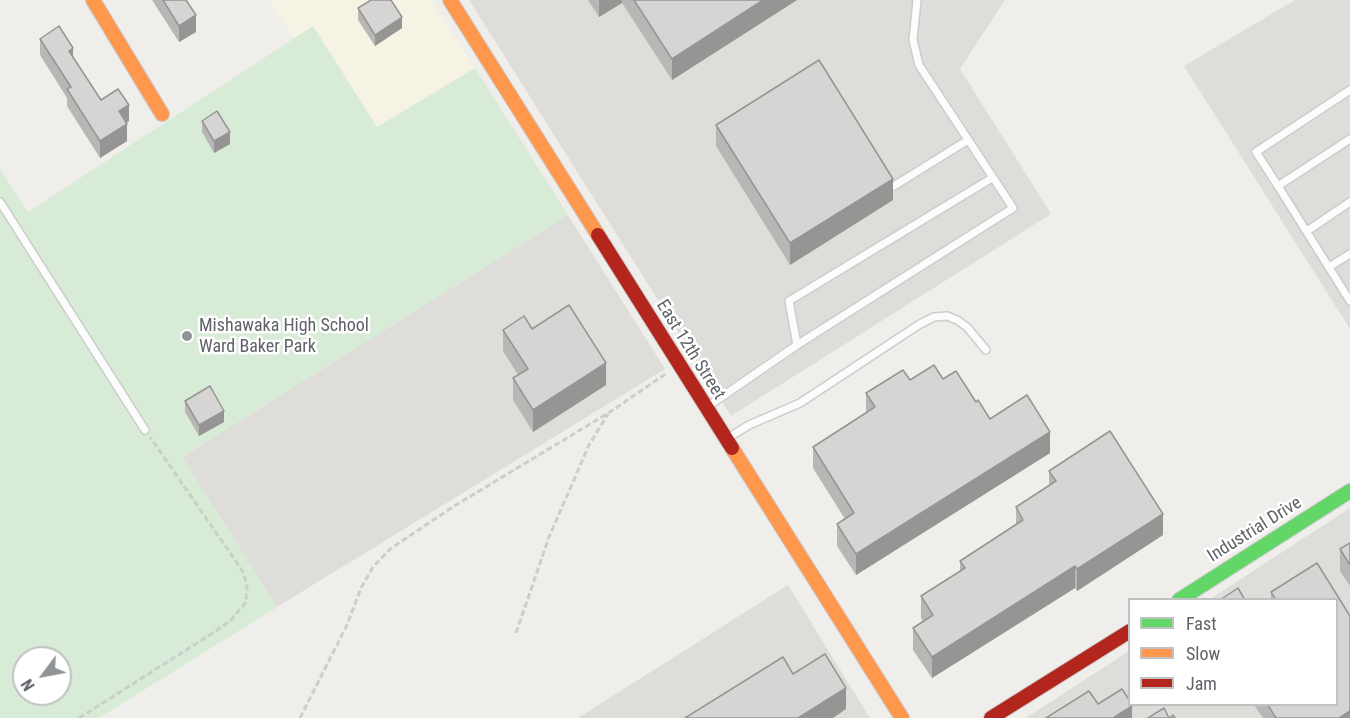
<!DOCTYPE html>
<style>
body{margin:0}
#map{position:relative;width:1350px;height:718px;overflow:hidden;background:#efeeea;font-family:"Roboto Condensed",sans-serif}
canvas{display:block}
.legend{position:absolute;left:1128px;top:598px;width:210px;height:108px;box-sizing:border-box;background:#fff;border:2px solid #bfc1c3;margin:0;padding:8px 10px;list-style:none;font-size:18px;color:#5f6368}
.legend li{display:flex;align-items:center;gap:12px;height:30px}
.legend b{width:30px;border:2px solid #bfc1c3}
.north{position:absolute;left:12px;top:646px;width:60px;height:60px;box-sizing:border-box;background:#fff;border:2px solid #bfc1c3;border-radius:50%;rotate:238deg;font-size:16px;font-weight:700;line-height:24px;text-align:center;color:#5f6368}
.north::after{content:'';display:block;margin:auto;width:21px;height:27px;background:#919496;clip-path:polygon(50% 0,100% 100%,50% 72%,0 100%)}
</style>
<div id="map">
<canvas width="1350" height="718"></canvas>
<ul class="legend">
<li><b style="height:8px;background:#63d668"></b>Fast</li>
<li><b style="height:8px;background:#ff974d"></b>Slow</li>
<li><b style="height:8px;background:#b3261e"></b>Jam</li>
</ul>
<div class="north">N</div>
</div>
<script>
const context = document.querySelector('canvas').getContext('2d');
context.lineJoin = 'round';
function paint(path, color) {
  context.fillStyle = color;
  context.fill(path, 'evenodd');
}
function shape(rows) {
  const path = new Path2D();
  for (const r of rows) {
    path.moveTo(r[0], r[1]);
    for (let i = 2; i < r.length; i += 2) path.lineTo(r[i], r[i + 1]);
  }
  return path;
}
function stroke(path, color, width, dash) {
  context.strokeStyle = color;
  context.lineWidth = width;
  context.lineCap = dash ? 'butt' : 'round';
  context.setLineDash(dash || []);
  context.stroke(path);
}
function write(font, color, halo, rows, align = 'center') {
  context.font = font + ' "Roboto Condensed",sans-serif';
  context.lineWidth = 5;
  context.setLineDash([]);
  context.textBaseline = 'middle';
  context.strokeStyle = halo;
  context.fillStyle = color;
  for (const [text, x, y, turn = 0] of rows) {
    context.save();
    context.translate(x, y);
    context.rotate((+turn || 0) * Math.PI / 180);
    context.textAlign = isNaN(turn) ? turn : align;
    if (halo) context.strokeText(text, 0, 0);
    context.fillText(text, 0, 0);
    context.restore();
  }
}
paint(shape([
 [269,0,431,0,475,68,377,127,313,26,294,38]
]), '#f7f3e4');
paint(shape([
 [469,0,1005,0,960,69,1051,214,731,416],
 [1295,0,1350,0,1350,329,1184,66],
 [568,215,665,369,277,607,182,457],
 [1350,508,1350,718,1026,718,1129,651,1130,704,1336,704,1336,600,1210,599],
 [788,585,870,718,578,718]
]), '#dfddda');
paint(shape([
 [313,26,377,127,475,68,568,215,182,457,277,607,99,718,0,718,0,169,28,212],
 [24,658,60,658,60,694,24,694]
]), '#d8ebd6');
const lane = shape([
 [1350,139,1278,186,1350,301],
 [894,186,968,140],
 [1278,186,1256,152,1350,90],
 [0,202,145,430],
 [1307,231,1350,202],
 [1329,267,1350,254],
 [797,345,1013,208,919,65,913,40,917,0],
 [707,407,797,345,789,301,992,178],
 [728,438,749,425,800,403,920,324,934,317,947,316,957,320,967,327,986,350]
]);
const fast = shape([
 [1179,600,1350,491]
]);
const slow = shape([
 [93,0,162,114],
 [450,0,598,235],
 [732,448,902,718]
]);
const jam = shape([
 [598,235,732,448],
 [991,718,1130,631]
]);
stroke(lane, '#cbcccc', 10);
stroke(fast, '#cacacb', 16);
stroke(slow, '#cacacb', 16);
stroke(jam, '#cacacb', 16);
stroke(shape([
 [516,633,549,537,589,445,608,414],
 [79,718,213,633,231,620,246,602,247,584,242,570,150,437],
 [300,718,347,625,361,588,373,567,390,549,456,505,610,412,667,373]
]), '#cacfcc', 3, [6, 3]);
stroke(lane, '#fdfcfc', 7);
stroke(fast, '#63d668', 14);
stroke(slow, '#ff974d', 14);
stroke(jam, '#b3261e', 14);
paint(shape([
 [152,0,186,0,196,32,179,42],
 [588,0,797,0,672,80,622,3,599,17],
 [358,8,402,28,375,46,358,20],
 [40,39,73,57,101,100,129,121,126,123,127,141,100,158,67,106,67,98,40,55],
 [202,121,230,144,214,153,202,132],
 [716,125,893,200,790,265,716,146],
 [532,329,606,385,533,432,513,400,513,378,518,375,503,351,503,330],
 [943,379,976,402,990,419,1050,453,856,575,837,546,837,524,845,519,813,468,813,447,866,413,866,393,910,380],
 [185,401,224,422,199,436,185,412],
 [1049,471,1163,535,1077,591,1075,588,932,678,913,650,913,628,923,621,921,618,921,596,960,571,960,561,1016,525,1016,507,1049,485],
 [1350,543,1350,586,1340,571,1340,549],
 [1317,563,1350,616,1350,718,1263,718,1254,705,1336,705,1336,600,1271,600,1271,592]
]), '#b8b7b5');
paint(shape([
 [599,0,622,0,622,3,599,17],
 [763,0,797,0,672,80,672,59],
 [196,15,196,32,179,42,179,26],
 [402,17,402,28,375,46,375,35],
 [73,48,73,64,69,51],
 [129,105,129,121,119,128,119,111],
 [127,124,127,141,100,158,100,141],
 [230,132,230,144,214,153,214,141],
 [893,179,893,200,790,265,790,243],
 [606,363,606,385,533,432,533,410],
 [224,411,224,422,199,436,199,425],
 [1050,432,1050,453,856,575,856,554],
 [1163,514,1163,535,1077,591,1077,569],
 [1075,566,1075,588,932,678,932,657],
 [846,688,846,709,833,718,798,718],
 [1132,706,1132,718,1113,718],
 [1350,711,1350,718,1339,718]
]), '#969594');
const building = shape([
 [163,0,186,0,196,15,179,26,163,0],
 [371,0,391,0,402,17,375,35,358,8,371,0],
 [634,0,763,0,672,59,634,0],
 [59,26,73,48,69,51,101,100,118,89,129,105,119,111,127,124,100,141,67,89,71,87,40,39,59,26],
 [819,60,893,179,790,243,716,125,819,60],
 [217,111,230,132,214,141,202,121,217,111],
 [569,305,606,363,533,410,513,378,528,369,503,330,524,316,532,329,569,305],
 [934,365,943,379,956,371,976,402,978,400,990,419,1027,395,1050,432,856,554,837,524,854,513,813,447,875,407,866,393,903,370,910,380,934,365],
 [210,386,224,411,199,425,185,401,210,386],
 [1110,431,1163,514,1077,569,1075,566,932,657,913,628,933,615,921,596,965,568,960,561,1023,520,1016,507,1056,481,1049,471,1110,431],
 [1350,543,1350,565,1340,549,1350,543],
 [1317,563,1350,616,1350,711,1339,718,1276,718,1268,705,1336,705,1336,600,1276,600,1271,592,1317,563],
 [1238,588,1245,600,1220,600,1238,588],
 [825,654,846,688,798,718,685,718,783,657,793,674,825,654],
 [1122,689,1130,701,1130,705,1131,705,1132,706,1113,718,1046,718,1089,691,1098,704,1122,689],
 [1164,708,1169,718,1173,715,1175,718,1148,718,1164,708]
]);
paint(building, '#d6d5d3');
stroke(building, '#969594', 1.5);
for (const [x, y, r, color] of [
 [187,336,6,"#919496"]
]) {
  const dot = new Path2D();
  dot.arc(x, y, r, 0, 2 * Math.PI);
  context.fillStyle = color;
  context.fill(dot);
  stroke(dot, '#fff', 2);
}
write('18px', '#5f6368', '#fff', [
 ["Mishawaka High School",199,326],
 ["Ward Baker Park",199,347]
], 'left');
write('18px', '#5f6368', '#fff', [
 ["East 12th Street",690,350,58],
 ["Industrial Drive",1255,530,-32]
]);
</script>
